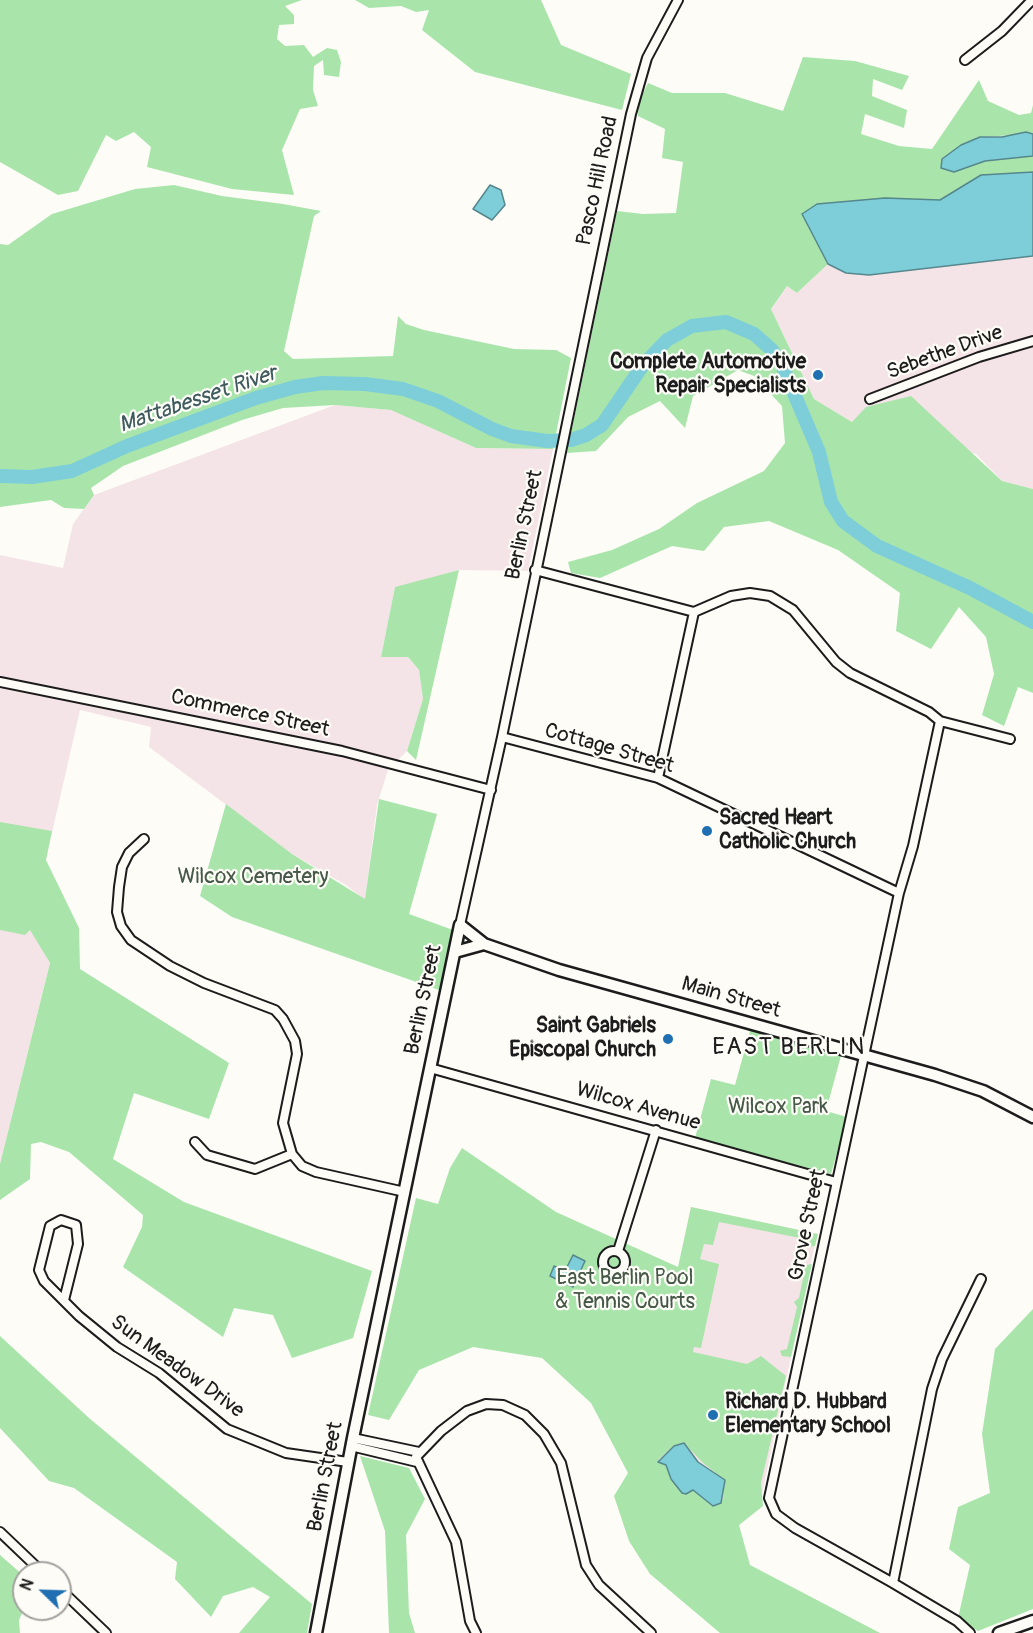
<!DOCTYPE html>
<style>
body{margin:0}
#map{position:relative;width:1033px;height:1633px;overflow:hidden;background:#fdfcf7;font-family:Pangolin,sans-serif}
canvas{display:block}
.north{position:absolute;left:12px;top:1561px;width:60px;height:60px;box-sizing:border-box;background:#fdfcf7;border:2px solid #a3a29f;border-radius:50%;rotate:293deg;font-size:16px;font-weight:700;line-height:24px;text-align:center;color:#1c1c1c}
.north::after{content:'';display:block;margin:auto;width:21px;height:27px;background:#1f6fb2;clip-path:polygon(50% 0,100% 100%,50% 72%,0 100%)}
</style>
<div id="map">
<canvas width="1033" height="1633"></canvas>
<div class="north">N</div>
</div>
<script>
const context = document.querySelector('canvas').getContext('2d');
context.lineJoin = 'round';
function paint(path, color) {
  context.fillStyle = color;
  context.fill(path, 'evenodd');
}
function shape(rows) {
  const path = new Path2D();
  for (const r of rows) {
    if (r.length === 3) {
      path.moveTo(r[0] + r[2], r[1]);
      path.arc(r[0], r[1], r[2], 0, 2 * Math.PI);
      continue;
    }
    path.moveTo(r[0], r[1]);
    for (let i = 2; i < r.length; i += 2) path.lineTo(r[i], r[i + 1]);
  }
  return path;
}
function stroke(path, color, width, dash) {
  context.strokeStyle = color;
  context.lineWidth = width;
  context.lineCap = dash ? 'butt' : 'round';
  context.setLineDash(dash || []);
  context.stroke(path);
}
function write(font, color, halo, rows, align = 'center') {
  context.font = font + ' Pangolin,sans-serif';
  context.lineWidth = 4.5;
  context.setLineDash([]);
  context.textBaseline = 'middle';
  context.strokeStyle = halo;
  context.fillStyle = color;
  for (const [text, x, y, turn = 0] of rows) {
    context.save();
    context.translate(x, y);
    context.rotate((+turn || 0) * Math.PI / 180);
    context.textAlign = isNaN(turn) ? turn : align;
    if (halo) context.strokeText(text, 0, 0);
    context.fillText(text, 0, 0);
    context.restore();
  }
}
paint(shape([
 [1021,256,1033,256,1033,489,1002,481,976,454,852,422,814,399,771,309,787,286,797,293,828,264,846,273],
 [335,405,392,410,476,448,553,449,528,571,459,570,395,588,381,657,408,657,419,670,423,699,407,751,388,770,377,805,365,900,346,885,292,854,149,747,151,727,80,710,30,929,50,963,0,1164,0,555,63,568,73,524,94,495],
 [691,1207,817,1234,762,1494,763,1506,739,1525,636,1473]
]), '#f5e4e7');
paint(shape([
 [0,0,302,0,285,6,294,15,294,24,279,25,277,39,285,46,304,45,313,57,327,48,337,50,341,62,339,77,324,75,323,60,314,66,313,90,318,106,300,109,282,150,294,195,232,189,147,167,151,147,134,132,116,141,106,135,78,191,58,195,0,162],
 [355,0,541,0,561,45,631,74,622,110,475,72,422,30,429,10,416,12,401,6,369,8],
 [803,57,855,61,909,76,902,90,873,79,872,96,907,110,904,128,865,114,861,134,899,146,932,149,979,80,988,101,1019,115,1031,113,1033,105,1033,134,980,137,961,145,942,159,941,168,954,172,985,161,1033,156,1033,172,981,175,940,200,885,198,817,204,802,214,828,264,797,293,787,286,771,309,814,399,852,422,866,407,911,396,1002,481,1033,489,1033,693,1018,687,1004,726,982,715,994,674,986,637,959,607,931,649,896,631,900,593,838,550,769,521,724,527,704,551,672,546,600,578,571,573,568,562,612,550,659,529,697,503,764,471,785,443,782,406,754,376,738,370,693,396,685,428,660,401,628,417,596,451,567,453,617,211,643,214,676,213,683,162,662,158,665,129,638,116,639,101,648,83,672,93,725,93,783,111],
 [174,185,222,196,283,204,321,211,314,216,284,351,293,359,393,356,398,316,406,324,424,330,514,349,556,350,571,358,553,449,476,448,391,410,335,405,283,408,242,420,123,466,91,488,94,495,84,509,64,508,51,500,0,507,0,244,8,245,52,214,135,189],
 [459,570,416,760,407,751,423,699,419,670,408,657,381,657,395,587],
 [379,799,437,814,409,914,453,930,439,990,232,917,200,896,226,804,292,854,365,899],
 [0,822,52,831,46,860,79,928,80,969,229,1063,209,1119,134,1093,113,1159,184,1202,372,1271,353,1338,292,1358,273,1315,234,1308,223,1337,123,1267,142,1227,143,1215,69,1152,41,1142,31,1144,30,1179,0,1200,0,1164,50,963,30,930,25,935,0,930],
 [751,1027,842,1052,826,1111,847,1117,831,1174,695,1138,711,1079,735,1085],
 [462,1148,556,1212,678,1267,691,1207,818,1234,815,1246,807,1247,809,1240,800,1238,719,1222,713,1245,704,1244,700,1259,719,1264,701,1348,694,1347,693,1352,747,1364,761,1356,786,1376,761,1483,763,1506,739,1525,750,1565,880,1633,720,1633,650,1574,629,1541,614,1496,628,1473,591,1403,542,1358,473,1347,419,1370,389,1420,368,1415,416,1198,438,1204,450,1168],
 [684,1443,703,1463,725,1480,723,1500,706,1501,693,1490,671,1479,666,1465,658,1460,673,1446],
 [812,1264,791,1357,782,1356,780,1351,787,1349,797,1307,794,1302,799,1298,804,1273,799,1266],
 [1033,1309,1033,1609,978,1631,958,1618,970,1565,949,1549,958,1507,990,1493,982,1434,995,1349],
 [0,1336,89,1418,312,1604,307,1633,239,1633,270,1597,253,1587,223,1596,211,1617,175,1579,177,1562,74,1488,49,1481,0,1428],
 [360,1456,409,1468,425,1499,406,1535,409,1613,415,1633,389,1633,385,1531],
 [0,1555,24,1576,24,1609,19,1620,20,1633,0,1633]
]), '#a9e5ab');
const water = shape([
 [1026,132,1033,134,1033,156,985,161,954,172,941,168,942,159,961,145,980,137,1002,137,1026,132],
 [1033,172,1033,256,869,275,846,273,828,264,802,214,817,204,885,198,940,200,981,175,1033,172],
 [490,185,501,190,505,205,492,220,473,209,490,185],
 [573,1255,585,1261,573,1287,550,1276,554,1266,565,1271,573,1255],
 [684,1443,698,1462,725,1480,721,1503,713,1506,693,1490,686,1494,682,1493,671,1479,666,1465,658,1462,674,1446,684,1443]
]);
paint(water, '#7dced8');
stroke(water, '#56878d', 1.5);
stroke(shape([
 [0,476,32,477,72,471,127,446,256,398,295,387,323,383,365,384,403,389,438,401,492,429,511,436,547,441,571,440,586,435,602,425,643,365,667,340,692,326,726,322,754,334,771,349,781,363,819,452,831,502,843,521,877,546,970,588,1033,622]
]), '#7dced8', 14);
const street = shape([
 [965,60,1002,31,1032,0],
 [870,399,979,357,1033,341],
 [535,570,694,612,731,596,750,593,770,596,793,610,836,662,850,673,929,712,940,721,1010,739],
 [0,682,342,751,491,790],
 [940,721,913,846,899,893,769,1498,776,1514,795,1528,893,1583,957,1621,970,1633],
 [502,737,658,778,899,893],
 [658,778,694,612],
 [144,839,129,853,122,867,119,887,117,912,121,926,131,940,170,966,204,983,275,1010,283,1019,295,1041,297,1054,283,1123,292,1154,302,1166,316,1172,405,1192],
 [460,925,502,737,631,114,647,58,678,0],
 [430,1068,836,1182],
 [195,1142,207,1155,255,1169,292,1154],
 [614,1262,11],
 [618,1251,656,1130],
 [64,1300,78,1244,76,1225,61,1220,50,1226,39,1270,44,1281,79,1316,117,1347,159,1373,227,1429,286,1453,348,1462],
 [353,1438,419,1452],
 [351,1446,417,1462],
 [0,1532,43,1573],
 [893,1583,932,1389,942,1359,981,1279],
 [60,1589,106,1633],
 [476,1633,470,1621,456,1542,416,1457,441,1431,467,1411,486,1404,503,1405,525,1415,544,1434,561,1463,586,1565,599,1585,651,1633]
]);
const secondary = shape([
 [455,952,484,944],
 [316,1633,353,1438,460,925,484,944,559,970,935,1075,983,1091,1033,1117],
 [999,1633,1033,1621]
]);
stroke(street, '#1c1c1c', 12);
stroke(secondary, '#1c1c1c', 15);
stroke(street, '#fdfcf7', 8);
stroke(secondary, '#fdfcf7', 10);
for (const [x, y, r, color] of [
 [818,375,6,"#1f6fb2"],
 [707,831,6,"#1f6fb2"],
 [668,1039,6,"#1f6fb2"],
 [713,1415,6,"#1f6fb2"]
]) {
  const dot = new Path2D();
  dot.arc(x, y, r, 0, 2 * Math.PI);
  context.fillStyle = color;
  context.fill(dot);
  stroke(dot, '#fdfcf7', 2);
}
write('21px', '#1c1c1c', '#fdfcf7', [
 ["Pasco Hill Road",598,181,-78],
 ["Sebethe Drive",945,353,-20],
 ["Berlin Street",525,525,-78],
 ["Commerce Street",250,714,12],
 ["Cottage Street",609,749,16],
 ["Main Street",731,998,16],
 ["Berlin Street",424,1000,-78],
 ["Wilcox Avenue",638,1107,16],
 ["Grove Street",808,1225,-78],
 ["Sun Meadow Drive",177,1367,36],
 ["Berlin Street",326,1477,-79]
]);
write('bold 21px', '#1c1c1c', '#fdfcf7', [
 ["Complete Automotive",806,363],
 ["Repair Specialists",806,387],
 ["Sacred Heart",719,819,"left"],
 ["Catholic Church",719,843,"left"],
 ["Saint Gabriels",656,1027],
 ["Episcopal Church",656,1051],
 ["Richard D. Hubbard",725,1403,"left"],
 ["Elementary School",725,1427,"left"]
], 'right');
write('21px', '#465847', '#fdfcf7', [
 ["Wilcox Cemetery",253,878],
 ["Wilcox Park",778,1108],
 ["East Berlin Pool",625,1279],
 ["& Tennis Courts",625,1303]
]);
write('italic 22px', '#3e5a5e', '#fdfcf7', [
 ["Mattabesset River",198,400,-19]
]);
context.letterSpacing = '1.5px';
write('24px', '#1c1c1c', '#fdfcf7', [
 ["EAST BERLIN",789,1048]
]);
context.letterSpacing = '0px';
</script>
